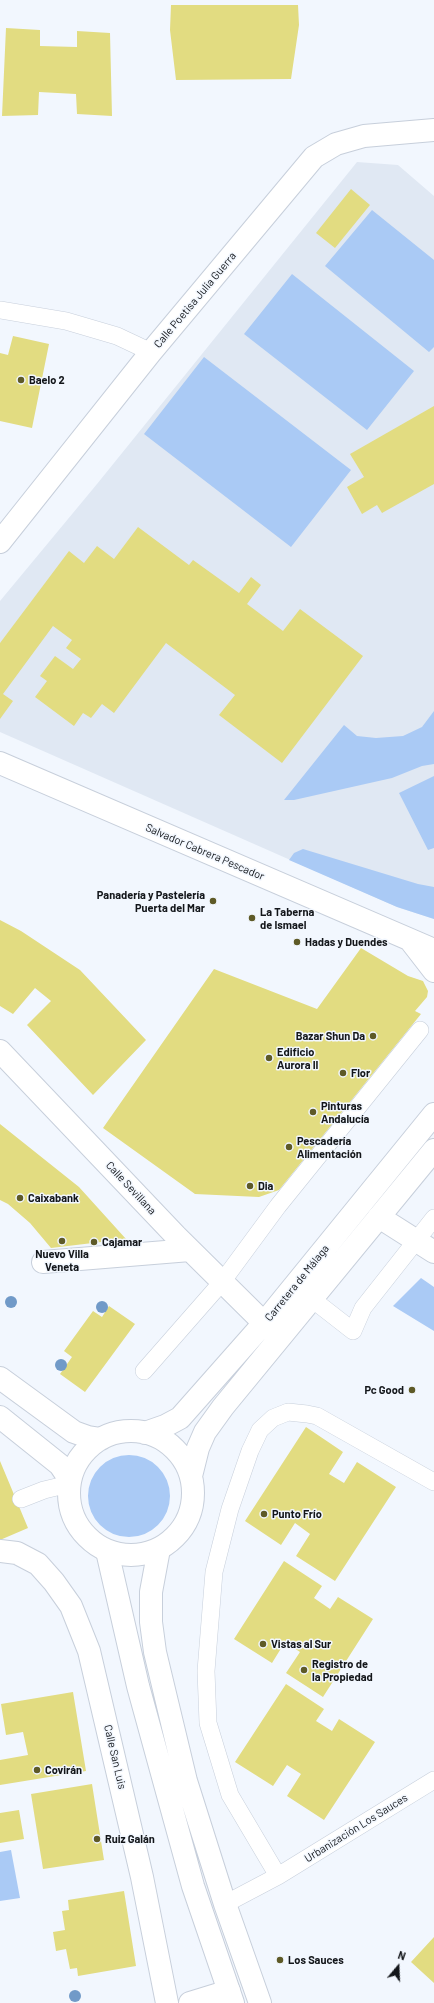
<!DOCTYPE html>
<meta charset="utf-8">
<style>
body{margin:0}
#map{position:relative;width:434px;height:2003px;overflow:hidden;background:#f2f7fe;font-family:Barlow,sans-serif}
canvas{display:block}
.north{position:absolute;left:378px;top:1947px;width:40px;height:40px;-webkit-text-stroke:3px #f2f7fe;paint-order:stroke;rotate:19deg;font-size:11px;font-weight:700;line-height:16px;text-align:center;color:#13161a}
.north::after{content:'';display:block;margin:auto;width:14px;height:18px;background:#13161a;clip-path:polygon(50% 0,100% 100%,50% 72%,0 100%)}
</style>
<div id="map">
<canvas width="434" height="2003"></canvas>
<div class="north">N</div>
</div>
<script>
const context = document.querySelector('canvas').getContext('2d');
context.lineJoin = 'round';
function paint(path, color) {
  context.fillStyle = color;
  context.fill(path, 'evenodd');
}
function shape(rows) {
  const path = new Path2D();
  for (const r of rows) {
    if (r.length === 3) {
      path.moveTo(r[0] + r[2], r[1]);
      path.arc(r[0], r[1], r[2], 0, 2 * Math.PI);
      continue;
    }
    path.moveTo(r[0], r[1]);
    for (let i = 2; i < r.length; i += 2) path.lineTo(r[i], r[i + 1]);
  }
  return path;
}
function stroke(path, color, width, dash) {
  context.strokeStyle = color;
  context.lineWidth = width;
  context.lineCap = dash ? 'butt' : 'round';
  context.setLineDash(dash || []);
  context.stroke(path);
}
function write(font, color, halo, rows, align = 'center') {
  context.font = font + ' Barlow,sans-serif';
  context.lineWidth = 3;
  context.setLineDash([]);
  context.textBaseline = 'middle';
  context.strokeStyle = halo;
  context.fillStyle = color;
  for (const [text, x, y, turn = 0] of rows) {
    context.save();
    context.translate(x, y);
    context.rotate((+turn || 0) * Math.PI / 180);
    context.textAlign = isNaN(turn) ? turn : align;
    if (halo) context.strokeText(text, 0, 0);
    context.fillText(text, 0, 0);
    context.restore();
  }
}
paint(shape([
 [357,162,398,165,434,196,434,919,397,907,0,732,0,601,97,484]
]), '#e0e8f3');
paint(shape([
 [372,210,434,260,434,347,429,352,325,266],
 [292,274,414,371,367,430,244,334],
 [204,357,351,470,291,547,144,434],
 [434,711,434,764,422,766,392,778,294,800,284,800,344,725,357,736,376,738,403,736,422,727],
 [434,776,434,848,428,850,399,793],
 [303,849,418,884,434,887,434,919,397,907,289,860,294,853],
 [421,1278,434,1287,434,1331,393,1306],
 [129,1496,41],
 [11,1850,20,1898,0,1901,0,1852]
]), '#aacaf5');
paint(shape([
 [171,5,298,5,299,25,291,79,176,80,170,30],
 [6,28,40,30,40,46,77,47,77,31,110,33,112,116,77,114,76,94,39,92,38,115,2,116],
 [351,189,370,205,335,248,316,233],
 [13,336,49,344,32,428,0,421,0,353,8,355],
 [434,406,434,484,382,513,377,505,362,514,347,487,364,477,350,454],
 [138,527,189,565,193,560,239,593,251,577,261,585,247,604,283,631,300,609,363,656,282,763,219,715,235,695,166,643,114,713,102,704,91,718,83,713,74,726,35,697,47,681,40,676,55,656,73,669,81,659,66,648,72,640,53,626,3,694,13,701,0,719,0,643,69,551,84,563,97,546,114,559],
 [0,920,21,931,80,970,146,1040,93,1095,27,1025,51,1001,35,988,13,1014,0,1006],
 [361,948,408,976,423,981,428,991,427,997,415,1011,421,1014,279,1190,259,1197,195,1194,103,1128,214,969,317,1009],
 [0,1124,79,1187,126,1239,51,1248,30,1223,8,1204,0,1200],
 [109,1306,135,1324,85,1392,60,1374,72,1357,64,1351,93,1311,102,1317],
 [306,1427,343,1452,329,1474,344,1483,357,1462,396,1487,335,1581,296,1556,310,1534,295,1523,281,1545,245,1521],
 [0,1461,28,1528,0,1540],
 [284,1561,322,1586,314,1598,330,1609,338,1597,373,1619,323,1697,286,1673,300,1652,285,1642,272,1663,234,1639],
 [286,1684,324,1709,316,1721,332,1731,339,1719,375,1742,324,1820,287,1796,301,1774,287,1765,273,1786,235,1762],
 [73,1692,86,1771,0,1785,0,1760,28,1755,23,1732,6,1735,1,1704],
 [92,1784,104,1860,43,1869,31,1794],
 [19,1810,24,1839,0,1843,0,1813],
 [124,1891,136,1966,78,1976,77,1968,70,1969,66,1949,56,1951,53,1932,65,1930,62,1911,69,1910,68,1900],
 [434,1937,434,1983,411,1962]
]), '#e2dc81');
const lane = shape([
 [0,310,66,321,117,336,151,352],
 [312,1299,353,1331,363,1308,434,1218],
 [144,1371,222,1282,278,1206,420,1030],
 [21,1499,44,1490,69,1484],
 [278,1876,230,1795,208,1723,206,1671,214,1572,230,1509,250,1451,260,1430,273,1418,288,1412,307,1414,317,1416,434,1482],
 [225,1904,278,1876,434,1780]
]);
const street = shape([
 [0,542,151,352,314,157,336,144,364,136,434,130],
 [0,1051,176,1236,264,1323],
 [379,1217,434,1252],
 [43,1262,190,1250],
 [0,1551,17,1553,38,1564,54,1582,71,1606,89,1651,142,1877,167,2003],
 [190,2003,229,1991]
]);
const secondary = shape([
 [0,763,434,950],
 [410,940,434,971],
 [159,1549,151,1592,151,1622,155,1652,186,1781,225,1904,260,2003],
 [107,1551,138,1686,193,1886,233,2003]
]);
const primary = shape([
 [0,1378,74,1432,88,1437,101,1439],
 [0,1417,60,1465,70,1480],
 [131,1493,62],
 [145,1433,165,1426,180,1418,264,1323,434,1114],
 [191,1476,198,1448,205,1432,223,1407,434,1150]
]);
stroke(lane, '#c7cfdb', 18);
stroke(street, '#c7cfdb', 24);
stroke(secondary, '#c7cfdb', 24);
stroke(primary, '#c7cfdb', 24);
stroke(lane, '#fff', 17);
stroke(street, '#fff', 22);
stroke(secondary, '#fff', 22);
stroke(primary, '#fff', 22);
context.fillStyle = '#719ac8';
for (const [x, y] of [
 [11,1302],
 [102,1307],
 [61,1365],
 [75,1996]
]) {
  context.beginPath();
  context.arc(x, y, 6, 0, 2 * Math.PI);
  context.fill();
}
for (const [x, y, r, color] of [
 [21,380,4,"#5e5a27"],
 [213,901,4,"#5e5a27"],
 [252,918,4,"#5e5a27"],
 [297,942,4,"#5e5a27"],
 [373,1036,4,"#5e5a27"],
 [269,1058,4,"#5e5a27"],
 [343,1073,4,"#5e5a27"],
 [313,1112,4,"#5e5a27"],
 [289,1147,4,"#5e5a27"],
 [250,1186,4,"#5e5a27"],
 [20,1198,4,"#5e5a27"],
 [62,1241,4,"#5e5a27"],
 [94,1242,4,"#5e5a27"],
 [412,1390,4,"#5e5a27"],
 [264,1514,4,"#5e5a27"],
 [263,1644,4,"#5e5a27"],
 [304,1670,4,"#5e5a27"],
 [37,1770,4,"#5e5a27"],
 [97,1839,4,"#5e5a27"],
 [280,1960,4,"#5e5a27"]
]) {
  const dot = new Path2D();
  dot.arc(x, y, r, 0, 2 * Math.PI);
  context.fillStyle = color;
  context.fill(dot);
  stroke(dot, '#f2f7fe', 1.5);
}
write('11px', '#13161a', '#f2f7fe', [
 ["Calle Poetisa Julia Guerra",195,300,-50],
 ["Salvador Cabrera Pescador",205,852,23],
 ["Calle Sevillana",131,1188,47],
 ["Carretera de Málaga",297,1283,-51],
 ["Calle San Luis",115,1757,77],
 ["Urbanización Los Sauces",356,1828,-32]
]);
write('bold 11px', '#13161a', '#f2f7fe', [
 ["Baelo 2",29,380],
 ["Panadería y Pastelería",205,895,"right"],
 ["Puerta del Mar",205,908,"right"],
 ["La Taberna",260,912],
 ["de Ismael",260,925],
 ["Hadas y Duendes",305,942],
 ["Bazar Shun Da",365,1036,"right"],
 ["Edificio",277,1052],
 ["Aurora II",277,1065],
 ["Flor",351,1073],
 ["Pinturas",321,1106],
 ["Andalucía",321,1119],
 ["Pescadería",297,1141],
 ["Alimentación",297,1154],
 ["Dia",258,1186],
 ["Caixabank",28,1198],
 ["Cajamar",102,1242],
 ["Nuevo Villa",62,1254,"center"],
 ["Veneta",62,1267,"center"],
 ["Pc Good",404,1390,"right"],
 ["Punto Frío",272,1514],
 ["Vistas al Sur",271,1644],
 ["Registro de",312,1664],
 ["la Propiedad",312,1677],
 ["Covirán",45,1770],
 ["Ruiz Galán",105,1839],
 ["Los Sauces",288,1960]
], 'left');
</script>
